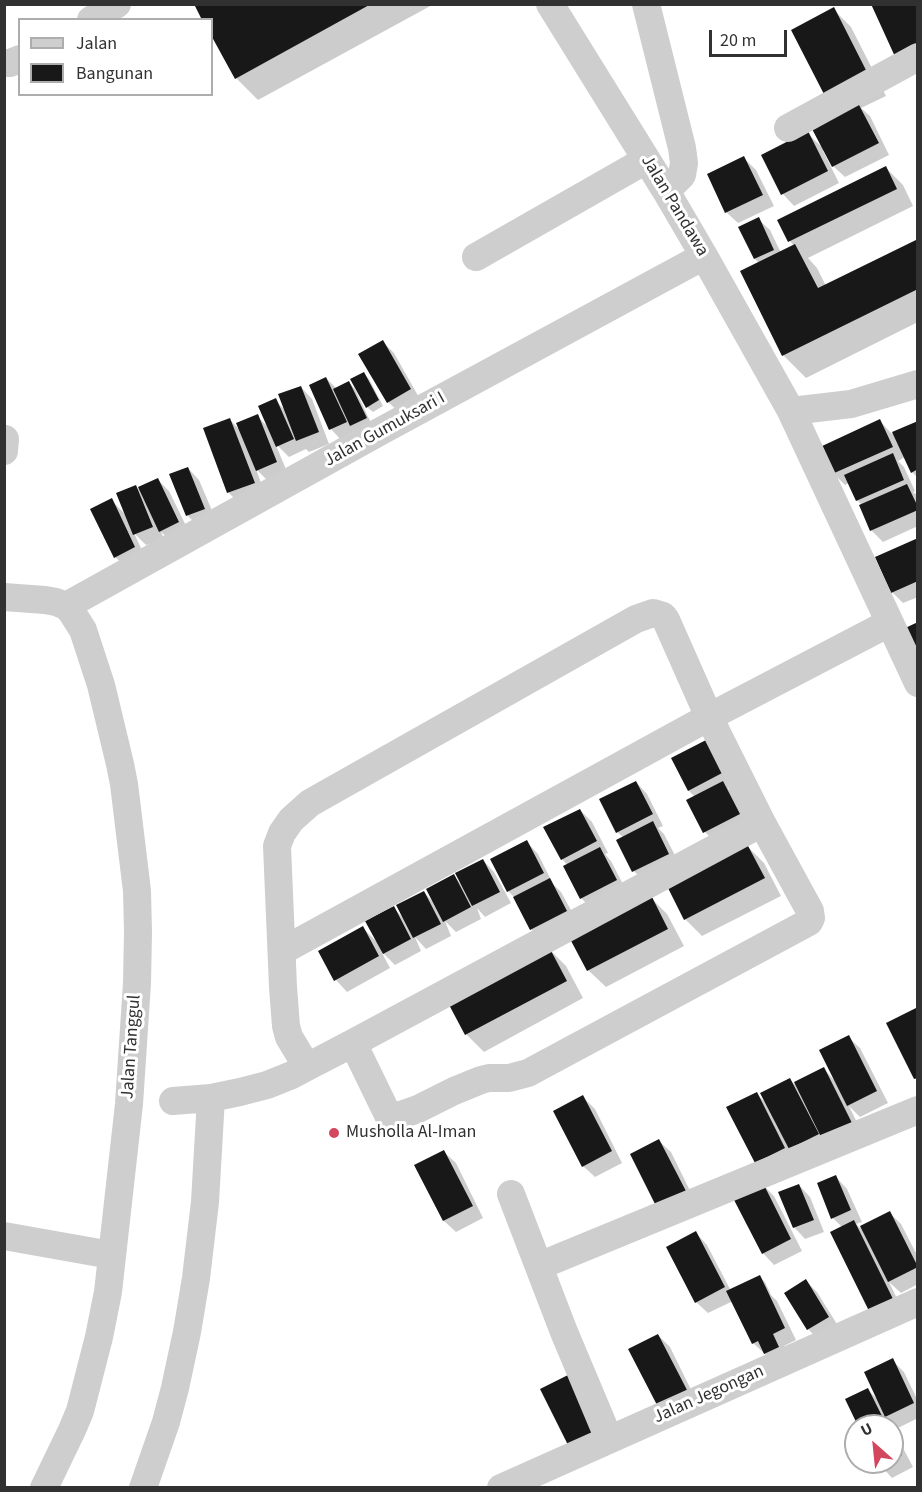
<!DOCTYPE html>
<style>
body{margin:0}
#map{position:relative;width:922px;height:1492px;overflow:hidden;background:#fff;font-family:"Source Sans 3",sans-serif}
canvas{display:block}
.frame{position:absolute;inset:0;border:6px solid #313131;pointer-events:none}
.legend{position:absolute;left:18px;top:18px;width:195px;height:78px;box-sizing:border-box;background:#fff;border:2px solid #adadad;margin:0;padding:8px 10px;list-style:none;font-size:18px;color:#313131}
.legend li{display:flex;align-items:center;gap:12px;height:30px}
.legend b{width:30px;border:2px solid #adadad}
.north{position:absolute;left:844px;top:1414px;width:60px;height:60px;box-sizing:border-box;background:#fff;border:2px solid #adadad;border-radius:50%;rotate:333deg;font-size:16px;font-weight:700;line-height:24px;text-align:center;color:#313131}
.north::after{content:'';display:block;margin:auto;width:21px;height:27px;background:#d3475f;clip-path:polygon(50% 0,100% 100%,50% 72%,0 100%)}
.scale{position:absolute;left:709px;top:30px;width:78px;height:27px;box-sizing:border-box;border:3px solid #313131;border-top:0;padding-left:8px;font-size:18px;line-height:21px;white-space:nowrap;color:#313131;-webkit-text-stroke:4px #fff;paint-order:stroke}
</style>
<div id="map">
<canvas width="922" height="1492"></canvas>
<div class="frame"></div>
<ul class="legend">
<li><b style="height:8px;background:#cecece"></b>Jalan</li>
<li><b style="height:16px;background:#181818"></b>Bangunan</li>
</ul>
<div class="north">U</div>
<div class="scale">20 m</div>
</div>
<script>
const context = document.querySelector('canvas').getContext('2d');
context.lineJoin = 'round';
function paint(path, color) {
  context.fillStyle = color;
  context.fill(path, 'evenodd');
}
function shape(rows) {
  const path = new Path2D();
  for (const r of rows) {
    path.moveTo(r[0], r[1]);
    for (let i = 2; i < r.length; i += 2) path.lineTo(r[i], r[i + 1]);
  }
  return path;
}
function stroke(path, color, width, dash) {
  context.strokeStyle = color;
  context.lineWidth = width;
  context.lineCap = dash ? 'butt' : 'round';
  context.setLineDash(dash || []);
  context.stroke(path);
}
function write(font, color, halo, rows, align = 'center') {
  context.font = font + ' "Source Sans 3",sans-serif';
  context.lineWidth = 6;
  context.setLineDash([]);
  context.textBaseline = 'middle';
  context.strokeStyle = halo;
  context.fillStyle = color;
  for (const [text, x, y, turn = 0] of rows) {
    context.save();
    context.translate(x, y);
    context.rotate((+turn || 0) * Math.PI / 180);
    context.textAlign = isNaN(turn) ? turn : align;
    if (halo) context.strokeText(text, 0, 0);
    context.fillText(text, 0, 0);
    context.restore();
  }
}
paint(shape([
 [195,4,434,4,258,100,236,78,212,34,212,20],
 [833,9,851,27,886,96,861,108,870,116,889,155,845,177,833,166,825,150,823,151,839,183,794,206,783,194,807,133,824,149,842,113],
 [744,158,756,170,774,206,738,223,726,212],
 [886,168,903,185,913,206,808,258,817,268,826,286,918,240,918,322,806,378,783,355,759,263,755,259,740,227,758,219,770,230,781,253,794,246,790,241,779,221],
 [382,341,394,353,421,401,400,413,388,402],
 [364,374,369,379,383,406,373,412,367,407],
 [326,378,337,389,349,383,355,389,371,423,342,441,331,429],
 [301,387,312,399,329,444,309,452,306,449,289,457,275,443,288,474,269,482,256,469,265,494,240,504,228,492,230,420,241,431,257,416,269,428,275,400,285,410],
 [880,421,892,434,918,423,918,478,912,472,905,457,898,461,904,467,915,491,913,492,918,496,918,526,883,542,871,530,862,505,857,500,849,483,845,485,833,473],
 [188,468,199,480,216,520,199,527,188,516,171,474],
 [158,480,169,491,190,534,172,542,161,532,164,539,146,545,134,533,146,559,127,568,115,557,111,500,128,517,136,487,138,489],
 [918,540,918,597,903,603,892,592],
 [707,741,735,784,728,788,735,794,751,825,716,843,705,832,695,797,689,791],
 [636,782,647,794,663,826,658,828,664,834,680,865,645,883,634,871,618,840,623,837,617,832],
 [580,810,592,822,608,853,605,854,611,861,627,892,593,910,581,898,568,866,562,859],
 [527,842,538,854,553,884,561,892,578,923,543,941,531,929,516,899,508,891],
 [747,846,764,863,781,896,702,936,685,919],
 [483,860,494,872,511,903,485,917,477,908,481,919,456,932,445,921,451,936,426,949,415,937,421,951,395,965,381,951,390,968,347,992,336,980,363,928,377,942,394,908,404,919,424,892,434,903,454,876,461,884],
 [650,897,667,914,684,946,606,987,588,970],
 [549,949,566,966,583,998,484,1052,466,1034,449,1001],
 [848,1037,860,1048,888,1103,860,1117,849,1106,863,1135,768,1174,756,1093,767,1104,790,1080,794,1084,824,1069,835,1081],
 [583,1097,595,1109,622,1163,595,1177,583,1166],
 [659,1141,671,1152,698,1207,671,1221],
 [444,1152,456,1163,483,1218,456,1232,444,1221,416,1166],
 [836,1177,847,1189,862,1222,856,1224,860,1228,889,1212,901,1224,918,1257,918,1284,901,1293,889,1282,904,1313,883,1324,842,1227,833,1218],
 [763,1185,774,1196,802,1251,774,1265,763,1253],
 [799,1185,810,1197,824,1232,805,1239,794,1227],
 [696,1233,707,1245,731,1291,760,1277,765,1282,771,1295,777,1301,796,1340,784,1346,790,1359,777,1365,753,1343,733,1301,708,1313,696,1302],
 [806,1281,817,1292,840,1329,820,1341,808,1329],
 [658,1335,670,1347,697,1402,670,1416],
 [892,1360,904,1372,918,1401,918,1418,898,1428,888,1417,892,1426,860,1426,867,1389,879,1401],
 [892,1427,913,1467,892,1478,881,1466,878,1462,892,1462]
]), '#0003');
paint(shape([
 [194,4,371,4,235,79,212,37,212,20,202,20],
 [871,4,918,4,918,52,897,61],
 [834,7,870,78,827,100,791,30],
 [858,103,879,143,832,167,811,127],
 [808,131,828,171,781,195,761,155],
 [744,156,763,195,725,213,707,174],
 [886,166,897,189,788,242,777,220],
 [759,217,774,250,754,259,738,227],
 [918,239,918,289,782,356,740,271,795,244,818,288],
 [383,340,411,389,387,403,358,354],
 [364,372,379,400,366,408,350,379],
 [326,377,347,422,329,430,309,385],
 [349,381,367,418,350,426,333,389],
 [301,386,319,432,296,441,278,394],
 [276,398,294,439,276,447,258,406],
 [258,414,277,462,256,471,236,423],
 [230,418,255,483,227,493,203,428],
 [880,419,893,447,832,474,820,447],
 [918,421,918,469,911,473,892,432],
 [893,453,904,480,856,501,844,475],
 [188,467,205,509,186,516,169,474],
 [158,478,179,522,159,532,138,487],
 [907,484,918,507,918,510,870,531,859,505],
 [136,485,153,527,133,535,116,493],
 [112,498,135,547,114,558,90,509],
 [918,538,918,581,891,593,875,557],
 [918,622,918,661,903,629],
 [708,739,724,772,688,791,671,758],
 [636,781,653,814,616,833,599,799],
 [723,781,740,814,703,833,686,800],
 [580,809,597,841,561,860,543,827],
 [653,821,669,854,632,872,616,840],
 [527,840,544,873,507,892,490,859],
 [747,844,765,878,684,920,667,886],
 [600,847,617,880,580,899,563,866],
 [483,859,500,892,472,906,455,873],
 [454,874,471,907,443,922,426,889],
 [550,878,567,911,530,930,513,897],
 [424,891,441,924,413,938,396,905],
 [651,895,668,929,587,971,569,937],
 [394,906,411,939,383,954,365,921],
 [363,926,379,956,334,981,318,951],
 [549,947,567,981,465,1035,447,1001],
 [916,1008,918,1011,918,1078,914,1079,886,1023],
 [849,1035,877,1091,847,1106,819,1050],
 [824,1067,852,1123,822,1139,794,1082],
 [790,1078,819,1134,789,1149,760,1093],
 [757,1092,785,1148,755,1163,726,1107],
 [583,1095,612,1151,582,1167,553,1111],
 [659,1139,688,1195,658,1210,630,1154],
 [444,1150,473,1206,443,1221,414,1165],
 [836,1175,851,1210,831,1219,817,1183],
 [763,1183,791,1239,762,1254,733,1198],
 [799,1184,814,1220,793,1228,778,1192],
 [890,1211,918,1267,888,1282,860,1226],
 [854,1220,894,1301,870,1313,830,1232],
 [696,1231,725,1287,695,1303,666,1247],
 [760,1275,785,1328,773,1334,779,1347,764,1354,758,1341,752,1344,726,1291],
 [806,1279,829,1317,807,1330,784,1293],
 [658,1334,687,1390,657,1405,628,1349],
 [893,1358,914,1403,885,1417,864,1372],
 [570,1374,598,1430,568,1445,540,1389],
 [868,1388,887,1426,858,1426,845,1399],
 [892,1435,902,1455,892,1461]
]), '#181818');
stroke(shape([
 [550,4,666,191,704,256,791,411,918,683],
 [646,4,682,148,684,163,682,175,666,191],
 [91,20,117,4],
 [4,63,10,63,20,59],
 [788,128,918,57],
 [476,257,646,160],
 [791,411,851,404,918,384],
 [4,451,5,439],
 [4,597,45,600,56,602,66,606,71,611,83,630,101,685,120,764,124,784,137,891,138,932,137,983,129,1104,108,1292,99,1337,80,1411,72,1430,44,1488],
 [66,606,381,431,704,256],
 [282,951,709,717,889,623],
 [353,1043,388,1115,391,1116,401,1115,418,1109,454,1091,481,1080,489,1078,509,1078,528,1073,809,922,811,918,810,911,762,823],
 [173,1101,211,1098,240,1092,267,1085,292,1075,307,1067,353,1043,762,823,709,717,666,620,663,616,653,613,636,619,310,803,291,820,282,833,277,846,283,987,286,1026,289,1037,307,1067],
 [511,1194,564,1332,609,1439],
 [4,1236,111,1255],
 [539,1266,918,1110],
 [143,1488,166,1422,175,1388,187,1332,196,1278,205,1202,211,1098],
 [501,1488,918,1302]
]), '#cecece', 28);
for (const [x, y, r, color] of [
 [334,1133,6,"#d3475f"]
]) {
  const dot = new Path2D();
  dot.arc(x, y, r, 0, 2 * Math.PI);
  context.fillStyle = color;
  context.fill(dot);
  stroke(dot, '#fff', 2);
}
write('18px', '#313131', '#fff', [
 ["Jalan Pandawa",674,206,59],
 ["Jalan Gumuksari I",385,430,-29],
 ["Jalan Tanggul",132,1047,-86],
 ["Jalan Jegongan",709,1395,-24]
]);
write('18px', '#313131', '#fff', [
 ["Musholla Al-Iman",346,1133]
], 'left');
</script>
